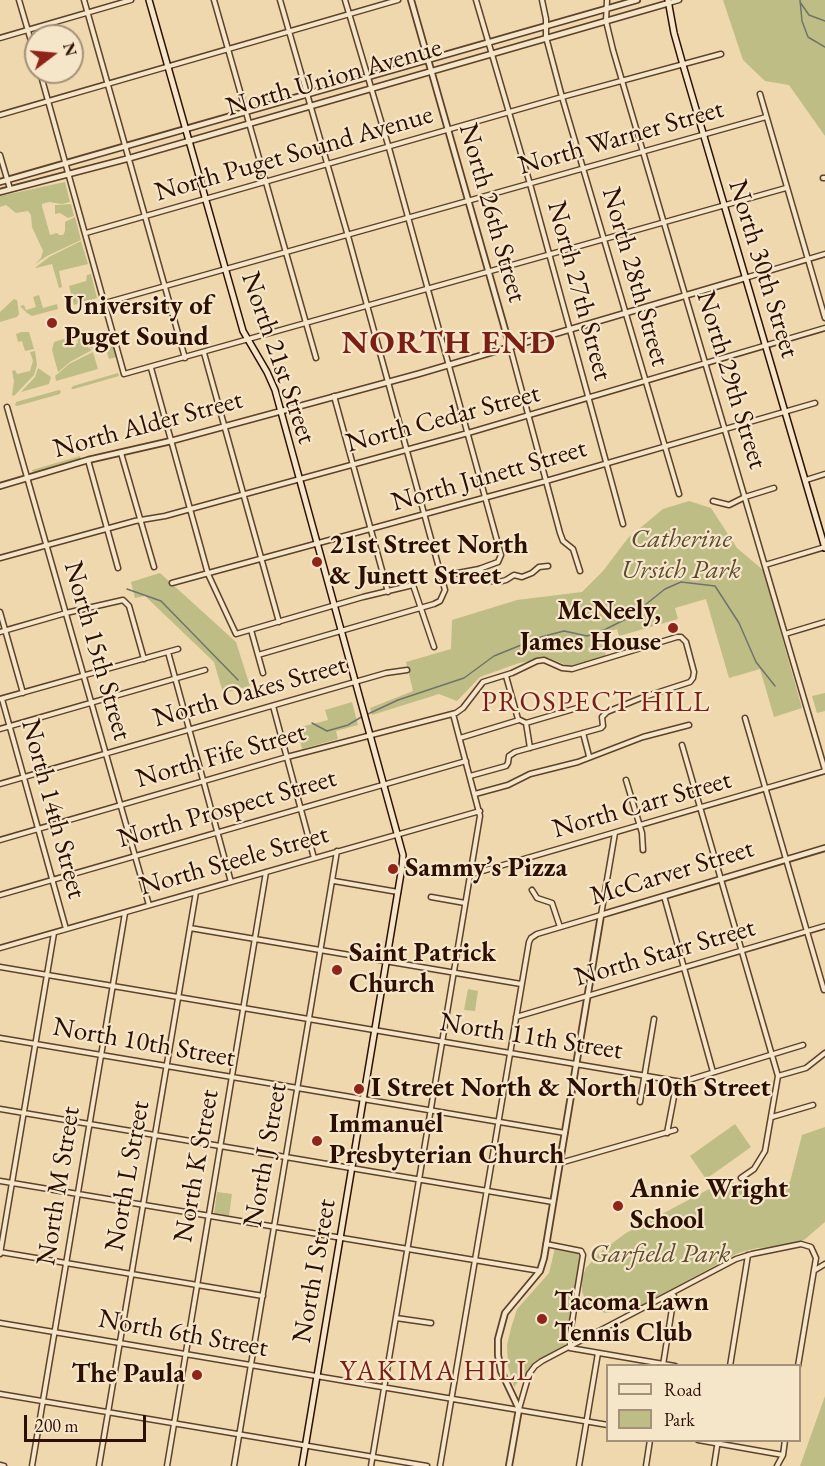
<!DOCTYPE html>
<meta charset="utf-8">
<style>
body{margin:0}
#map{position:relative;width:825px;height:1466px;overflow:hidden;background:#efd8ad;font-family:"EB Garamond",serif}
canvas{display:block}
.legend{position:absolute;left:606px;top:1364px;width:195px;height:78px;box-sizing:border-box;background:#f5e6ca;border:2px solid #a59079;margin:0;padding:8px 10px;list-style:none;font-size:18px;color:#2c0f00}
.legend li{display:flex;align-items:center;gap:12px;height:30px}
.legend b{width:30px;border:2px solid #a59079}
.north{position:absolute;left:24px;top:24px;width:60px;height:60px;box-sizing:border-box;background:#f5e6ca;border:2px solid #a59079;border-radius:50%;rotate:74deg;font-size:16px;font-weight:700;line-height:24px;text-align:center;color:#2c0f00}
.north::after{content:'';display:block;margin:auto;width:21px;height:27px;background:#8f2418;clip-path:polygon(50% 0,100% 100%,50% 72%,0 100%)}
.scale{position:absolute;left:24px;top:1415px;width:122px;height:27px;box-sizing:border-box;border:3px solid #2c0f00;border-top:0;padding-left:8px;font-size:18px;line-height:21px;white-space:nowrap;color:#2c0f00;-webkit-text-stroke:4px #f5e6ca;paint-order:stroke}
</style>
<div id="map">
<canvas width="825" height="1466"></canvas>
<ul class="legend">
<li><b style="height:8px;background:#f5e6ca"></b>Road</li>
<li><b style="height:16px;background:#bfbd86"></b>Park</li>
</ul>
<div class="north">N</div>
<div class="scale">200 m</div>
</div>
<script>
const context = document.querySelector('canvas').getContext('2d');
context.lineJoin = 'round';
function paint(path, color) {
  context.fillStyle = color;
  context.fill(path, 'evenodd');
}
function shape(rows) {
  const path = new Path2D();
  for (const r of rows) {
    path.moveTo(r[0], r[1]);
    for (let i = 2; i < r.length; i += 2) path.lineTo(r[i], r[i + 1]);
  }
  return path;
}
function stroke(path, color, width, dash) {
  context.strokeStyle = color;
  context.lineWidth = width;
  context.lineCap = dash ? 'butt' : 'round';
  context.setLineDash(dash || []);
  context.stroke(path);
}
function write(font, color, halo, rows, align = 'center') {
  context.font = font + ' "EB Garamond",serif';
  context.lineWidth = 4.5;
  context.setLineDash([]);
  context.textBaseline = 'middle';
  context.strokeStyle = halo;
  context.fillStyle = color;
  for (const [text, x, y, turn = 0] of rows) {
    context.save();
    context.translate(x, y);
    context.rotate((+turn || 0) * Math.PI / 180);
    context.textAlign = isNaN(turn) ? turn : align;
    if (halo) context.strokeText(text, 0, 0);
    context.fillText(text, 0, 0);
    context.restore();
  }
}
paint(shape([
 [723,0,825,0,825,136,789,85,765,81,743,60],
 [65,182,70,202,62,204,49,202,42,204,42,206,50,235,57,233,59,235,63,235,65,231,65,222,75,217,81,240,47,256,35,264,41,258,43,251,32,227,31,215,28,211,16,213,6,205,0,207,0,196],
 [71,204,74,216,68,218,60,213,55,214,55,205],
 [81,241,88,264,59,271,62,287,59,288,52,264,36,268,36,267,49,257],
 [91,274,97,298,74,305,69,286,86,281,87,275],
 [39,295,43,308,57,304,58,309,32,316,27,313,20,306,24,305,26,310,36,307,33,297],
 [14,299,17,300,19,314,17,317,0,322,0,312],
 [89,331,91,334,90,339,93,349,86,346,92,350,70,362,58,372,52,350,54,342,67,338,71,345,78,343,76,335],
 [21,332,29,332,34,349,25,351,22,341,18,342,16,334],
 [110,335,117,357,109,359,102,337],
 [35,351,37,365,34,375,14,396,12,395,14,381,12,371,15,370,17,374,30,371,33,361,30,352],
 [93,352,98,369,56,381,55,376,69,364],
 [38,368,51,377,49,384,21,392,35,377],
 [118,373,119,376,74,389,71,389,73,386],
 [59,390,61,391,60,394,17,406,15,405,16,402],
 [80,456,81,459,33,473,32,470],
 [689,501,711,508,737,548,763,570,802,708,774,717,760,669,729,678,706,599,675,608,678,619,619,636,617,629,599,635,607,658,574,668,548,658,519,663,480,677,457,701,439,694,372,715,370,708,413,691,406,662,451,649,452,620,517,600,582,592,603,571,628,538,663,509],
 [160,573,236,642,250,686,223,693,214,662,145,596,135,598,131,582],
 [825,693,825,711,817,713,812,696],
 [352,702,358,725,336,731,338,739,302,749,297,728,328,720,325,710],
 [468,989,478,991,475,1011,464,1010],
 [735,1124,751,1147,706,1179,690,1156],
 [825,1127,825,1222,804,1240,778,1247,757,1248,738,1253,633,1310,630,1308,617,1312,605,1313,592,1307,585,1300,582,1291,582,1278,586,1268,599,1253,626,1233,728,1179,737,1186,742,1182,759,1189,774,1190,790,1182,802,1135],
 [217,1192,232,1194,229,1216,214,1214],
 [555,1248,581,1253,565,1346,533,1365,514,1387,508,1366,507,1345,511,1328,517,1309,549,1273],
 [825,1396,825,1466,800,1466]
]), '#bfbd86');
stroke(shape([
 [800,0,802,21,808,37,825,47],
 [800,2,809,15,825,21],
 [127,589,161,601,238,680],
 [368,714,398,700,464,678,494,656,541,637,564,631,587,636,606,629,630,617,665,589,681,582,715,586,739,623,756,662,775,686],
 [312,723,327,731,348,725,363,716]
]), '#6f746b', 1.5);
const minor = shape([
 [19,0,36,58],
 [84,0,185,358],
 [214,0,316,358],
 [345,0,389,148,501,555,498,562,479,569,442,576],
 [476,0,530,184,623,524],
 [542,0,546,19,546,37,562,97,679,494],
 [607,0,606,21,613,50,825,770],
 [669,3,679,0],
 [0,38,131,0],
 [40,72,124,374,786,188],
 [760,94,825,318],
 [0,115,398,0],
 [0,155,10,189],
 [823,178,825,178],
 [86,233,562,97,721,54],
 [745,278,825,254],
 [105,303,766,117],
 [510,347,560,533,563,541,573,549,580,571],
 [204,353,279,622],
 [151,368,208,574,236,634,363,597,413,585,434,647],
 [334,396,388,592],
 [7,407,149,905],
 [121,453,154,567],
 [88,460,118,568],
 [806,480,825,474],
 [713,501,729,505,745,497,774,488],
 [0,558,135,521,165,516,468,433,825,328],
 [765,565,825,547],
 [479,569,491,581,499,582,506,580,514,575,522,577,532,573,539,567,548,566],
 [172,583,546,481,815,403],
 [0,612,23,693],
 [251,630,263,673],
 [0,632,66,613,123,600,129,606,144,659],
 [785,634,825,622],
 [168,652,231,882],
 [258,655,434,604,440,601,445,590,348,236,280,0],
 [506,676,518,719,526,723,530,748],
 [0,699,178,649],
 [2,699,66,929],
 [273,706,314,858],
 [745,718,824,990],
 [526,723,577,708],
 [0,729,205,670],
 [583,733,589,756],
 [460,738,519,720],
 [682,745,778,1076,765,1151,754,1169,741,1178],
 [626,780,642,833,643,850],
 [0,784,386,673,407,670],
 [475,794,508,785,530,774,578,762,643,737,689,725],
 [0,840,287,757,456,713,463,708,483,682,512,673,537,661,544,660,562,668,572,669,677,637,681,637,686,642,694,672,693,678,690,682,641,698,607,712,602,717,603,726,601,728,515,752,509,756,508,763,506,766,470,776],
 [469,875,825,771],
 [334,881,398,892],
 [532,890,537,898,552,903,560,927],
 [0,895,466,761],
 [664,896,713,1072],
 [431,897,465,903],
 [190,928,521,984],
 [0,948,480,811],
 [0,967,682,1082,803,1045],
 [516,1017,825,926],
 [0,1038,565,1133],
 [778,1076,806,1068,825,1053],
 [640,1102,654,1019],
 [0,1109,553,1202],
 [772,1117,813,1105],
 [667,1133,677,1081],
 [560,1163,675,1130],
 [0,1181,540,1271],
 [546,1244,581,1251,583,1255,570,1334,570,1348,675,1366],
 [0,1252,263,1296],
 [0,1254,54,933],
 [815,1270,825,1264],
 [396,1318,431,1323],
 [0,1323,608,1425],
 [663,1365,674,1296,672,1294],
 [730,1366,748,1255],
 [0,1394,427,1466],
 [519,1409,529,1374,535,1366,542,1361,736,1259,752,1254,801,1244,811,1247,816,1258,798,1366],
 [698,1440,783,1455],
 [0,1465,4,1466],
 [32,1466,125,913],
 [99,1466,196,892],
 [167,1466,266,872],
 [234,1466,337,851],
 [371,1466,480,816,453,714],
 [440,1466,529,942,531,938,537,934,601,915,615,833],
 [579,1466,598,1353],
 [646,1466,650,1440],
 [714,1466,718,1440],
 [777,1466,783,1455,785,1440]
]);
const tertiary = shape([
 [411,0,510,347],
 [0,182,637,0],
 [0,192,130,158,669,3],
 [0,486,88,460,171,441,418,374,745,278],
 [509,1466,519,1409,501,1371,498,1355,498,1339,505,1313,540,1271,544,1258,601,915,825,848]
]);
const secondary = shape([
 [149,0,243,331,267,372,275,390,403,855,402,867,302,1466],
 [668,0,674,33,683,65,825,548]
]);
stroke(minor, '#5d412b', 7);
stroke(tertiary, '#5d412b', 8);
stroke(secondary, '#2c0f00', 8);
stroke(minor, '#f5e6ca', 4);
stroke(tertiary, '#f5e6ca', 4.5);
stroke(secondary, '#f5e6ca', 5);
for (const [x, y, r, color] of [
 [52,323,6,"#8f2418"],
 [317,562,6,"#8f2418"],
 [673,628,6,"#8f2418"],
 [393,869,6,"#8f2418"],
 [337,970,6,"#8f2418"],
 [359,1089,6,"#8f2418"],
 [317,1141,6,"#8f2418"],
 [618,1206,6,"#8f2418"],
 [542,1319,6,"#8f2418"],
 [197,1375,6,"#8f2418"]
]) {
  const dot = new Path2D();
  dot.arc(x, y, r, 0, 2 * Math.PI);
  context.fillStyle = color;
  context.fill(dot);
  stroke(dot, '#f5e6ca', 2);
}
write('27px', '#2c0f00', '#f5e6ca', [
 ["North Union Avenue",334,78,-16],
 ["North Warner Street",621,138,-16],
 ["North Puget Sound Avenue",294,154,-16],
 ["North 26th Street",492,213,74],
 ["North 30th Street",763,269,73],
 ["North 28th Street",635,277,74],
 ["North 27th Street",579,291,75],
 ["North 21st Street",278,358,71],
 ["North 29th Street",731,380,73],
 ["North Cedar Street",443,419,-15],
 ["North Alder Street",148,425,-15],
 ["North Junett Street",489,476,-16],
 ["North 15th Street",97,651,74],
 ["North Oakes Street",250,692,-16],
 ["North Fife Street",221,756,-16],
 ["North Carr Street",642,805,-16],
 ["North 14th Street",53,809,75],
 ["North Prospect Street",227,809,-16],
 ["North Steele Street",234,861,-16],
 ["McCarver Street",672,873,-17],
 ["North Starr Street",665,953,-16],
 ["North 11th Street",531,1037,9],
 ["North 10th Street",144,1043,10],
 ["North J Street",266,1155,-80],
 ["North K Street",197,1166,-80],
 ["North L Street",128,1176,-80],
 ["North M Street",59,1186,-81],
 ["North I Street",315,1271,-80],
 ["North 6th Street",183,1334,10]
]);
write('bold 27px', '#2c0f00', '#f5e6ca', [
 ["University of",64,307],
 ["Puget Sound",64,338],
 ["21st Street North",329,546],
 ["& Junett Street",329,577],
 ["McNeely,",661,612,"right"],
 ["James House",661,643,"right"],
 ["Sammy’s Pizza",405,869],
 ["Saint Patrick",349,954],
 ["Church",349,985],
 ["I Street North & North 10th Street",371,1089],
 ["Immanuel",329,1125],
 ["Presbyterian Church",329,1156],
 ["Annie Wright",630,1190],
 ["School",630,1221],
 ["Tacoma Lawn",554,1303],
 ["Tennis Club",554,1334],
 ["The Paula",185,1375,"right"]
], 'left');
write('italic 27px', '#5f4c2f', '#f5e6ca', [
 ["Catherine",681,540],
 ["Ursich Park",681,571],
 ["Garfield Park",660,1255]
]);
context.letterSpacing = '1.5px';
write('28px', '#7a1f14', '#f5e6ca', [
 ["PROSPECT HILL",596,703],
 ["YAKIMA HILL",437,1372]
]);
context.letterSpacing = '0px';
context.letterSpacing = '1.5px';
write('bold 33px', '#7a1f14', '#f5e6ca', [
 ["NORTH END",449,344]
]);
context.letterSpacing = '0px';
</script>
